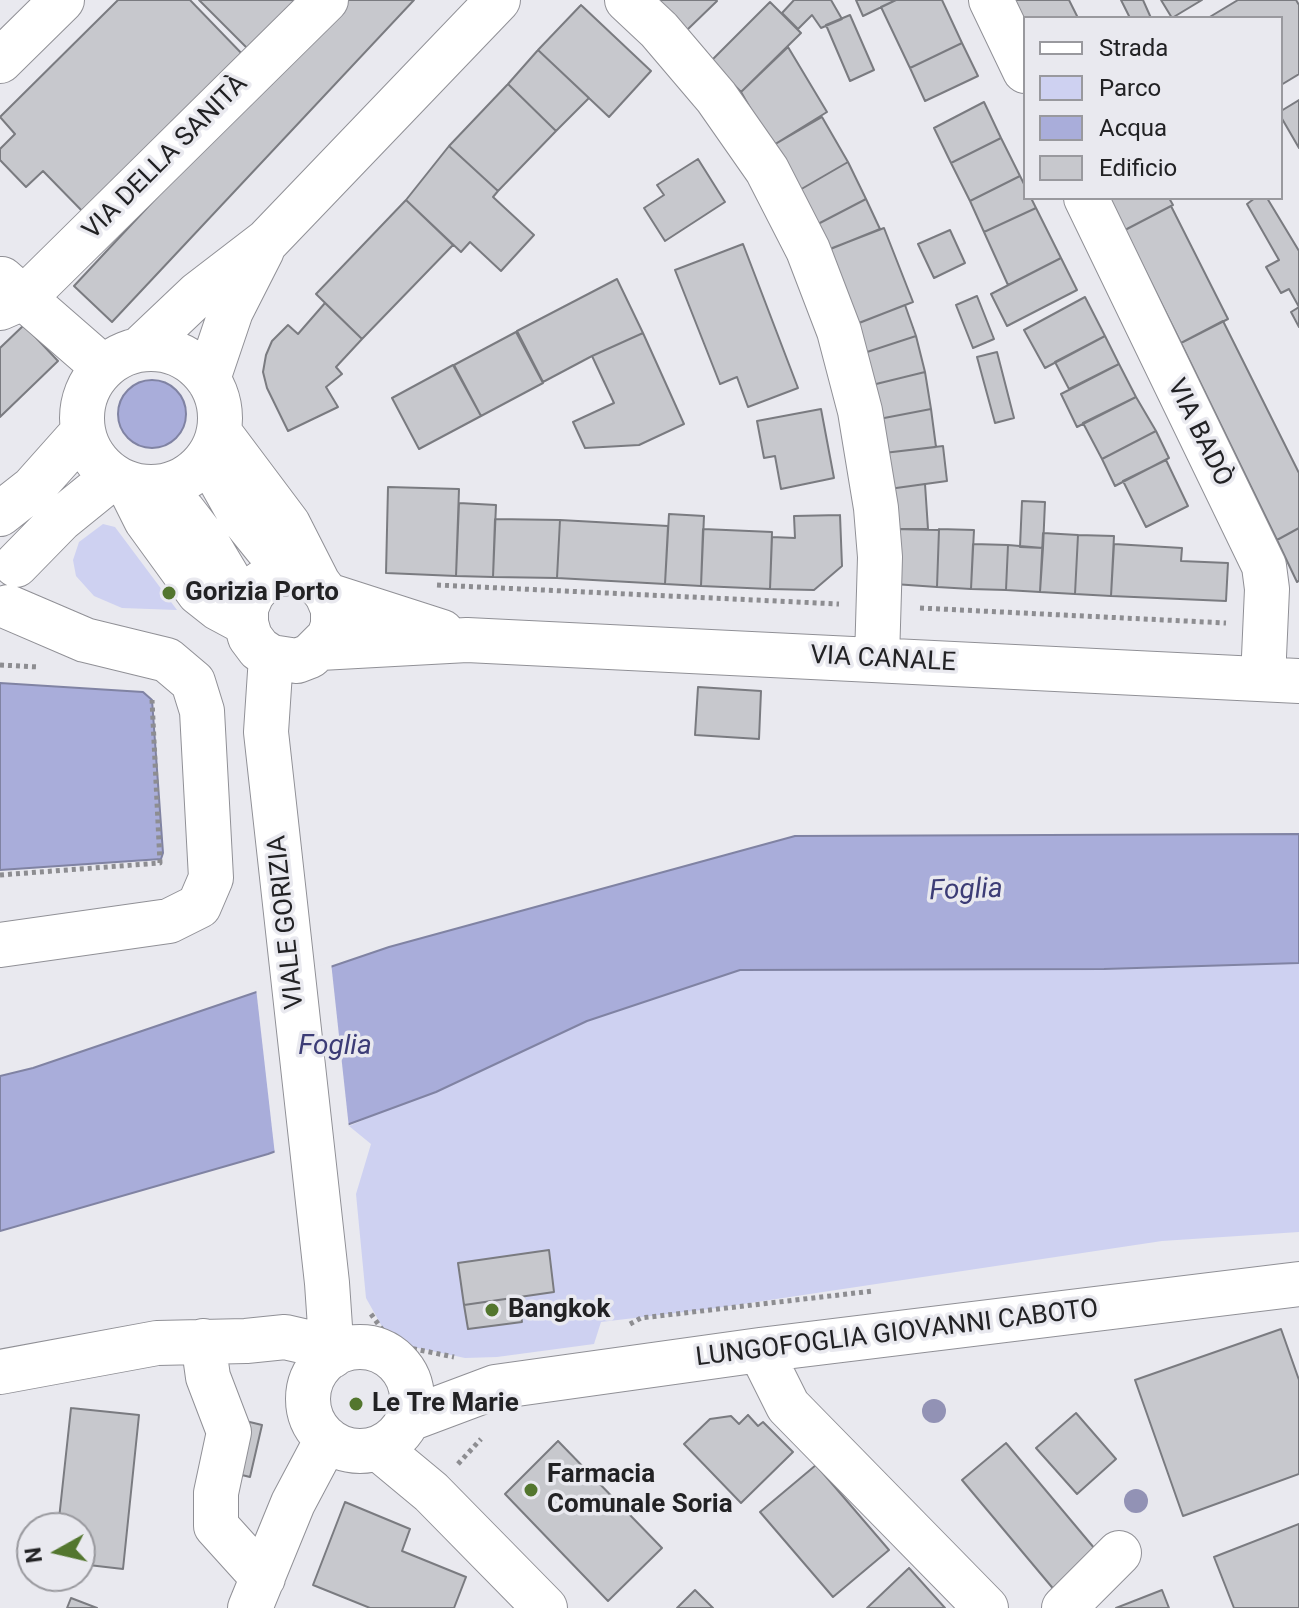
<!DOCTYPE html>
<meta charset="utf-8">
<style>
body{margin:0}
#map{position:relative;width:1299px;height:1608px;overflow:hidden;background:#e9e9ef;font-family:Roboto,sans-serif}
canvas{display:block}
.legend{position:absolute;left:1023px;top:16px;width:260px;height:184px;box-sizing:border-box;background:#e9e9ef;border:2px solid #99999e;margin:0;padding:10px 14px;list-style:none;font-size:24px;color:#222224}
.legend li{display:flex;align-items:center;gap:16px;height:40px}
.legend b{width:40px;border:2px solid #99999e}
.north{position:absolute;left:16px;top:1512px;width:80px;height:80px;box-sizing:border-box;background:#e9e9ef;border:2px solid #99999e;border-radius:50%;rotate:262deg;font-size:22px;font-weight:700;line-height:32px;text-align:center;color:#222224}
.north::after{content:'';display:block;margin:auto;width:28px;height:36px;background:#53762e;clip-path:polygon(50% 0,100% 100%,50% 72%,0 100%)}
</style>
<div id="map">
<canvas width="1299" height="1608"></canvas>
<ul class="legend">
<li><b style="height:10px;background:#fff"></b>Strada</li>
<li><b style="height:22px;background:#ced1f1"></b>Parco</li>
<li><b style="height:22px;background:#a9adda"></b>Acqua</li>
<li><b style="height:22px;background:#c7c8cd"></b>Edificio</li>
</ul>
<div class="north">N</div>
</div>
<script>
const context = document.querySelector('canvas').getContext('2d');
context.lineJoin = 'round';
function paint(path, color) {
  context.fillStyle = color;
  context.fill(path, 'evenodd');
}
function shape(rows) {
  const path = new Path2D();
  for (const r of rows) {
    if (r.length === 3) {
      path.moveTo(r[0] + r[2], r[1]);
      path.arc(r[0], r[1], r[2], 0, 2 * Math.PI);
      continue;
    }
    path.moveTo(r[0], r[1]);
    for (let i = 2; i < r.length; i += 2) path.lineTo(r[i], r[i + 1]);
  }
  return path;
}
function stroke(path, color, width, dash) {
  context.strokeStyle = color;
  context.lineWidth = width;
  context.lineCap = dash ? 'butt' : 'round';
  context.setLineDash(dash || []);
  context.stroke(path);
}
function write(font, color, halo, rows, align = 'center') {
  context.font = font + ' Roboto,sans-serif';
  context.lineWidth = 7;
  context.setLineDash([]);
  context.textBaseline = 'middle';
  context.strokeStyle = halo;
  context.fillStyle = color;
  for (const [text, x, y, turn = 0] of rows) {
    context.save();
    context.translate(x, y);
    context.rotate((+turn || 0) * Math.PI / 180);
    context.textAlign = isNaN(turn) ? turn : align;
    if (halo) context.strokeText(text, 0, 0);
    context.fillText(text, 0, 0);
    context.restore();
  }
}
paint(shape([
 [103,524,115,527,177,610,122,608,94,596,76,576,73,560,79,542],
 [1299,961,1299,1232,1162,1241,710,1309,601,1322,594,1344,497,1357,465,1358,399,1344,385,1332,366,1298,356,1194,371,1144,349,1126,501,1061,587,1021,740,970]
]), '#ced1f1');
const water = shape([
 [152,414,34],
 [0,683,143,692,152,700,163,853,161,859,0,870,0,683],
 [1299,834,1299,963,1104,969,740,970,587,1021,436,1092,268,1154,0,1231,0,1076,33,1068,389,947,795,836,1299,834]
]);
paint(water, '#a9adda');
stroke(water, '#8083a3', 2);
paint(shape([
 [331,962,349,1128,275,1155,256,988]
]), '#e9e9ef');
const building = shape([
 [118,0,190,0,246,58,86,215,43,171,26,187,0,160,0,149,15,134,0,117,118,0],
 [199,0,296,0,250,51,199,0],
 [341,0,414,0,112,322,74,286,341,0],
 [657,0,716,0,717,1,687,30,657,0],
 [794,0,831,0,842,19,821,28,812,15,798,29,782,13,794,0],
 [856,0,896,0,863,16,856,0],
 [896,0,942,0,962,43,910,68,881,7,896,0],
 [1014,0,1069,0,1078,18,1025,18,1025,25,1014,0],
 [1121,0,1143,0,1151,18,1130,18,1121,0],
 [1161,0,1202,0,1172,18,1161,0],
 [1238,0,1296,0,1299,5,1299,74,1281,85,1281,18,1208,18,1238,0],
 [770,2,801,33,741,92,711,61,770,2],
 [581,5,651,71,609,117,538,50,581,5],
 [850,15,874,70,850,81,826,25,850,15],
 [962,43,978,76,925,101,910,68,962,43],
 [788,47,827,112,772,146,741,92,788,47],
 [538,50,589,98,556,131,508,84,538,50],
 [508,84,556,131,498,191,449,146,508,84],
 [1299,100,1299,148,1281,117,1281,111,1299,100],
 [984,102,1001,138,951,163,934,128,984,102],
 [822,117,848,162,798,191,772,146,822,117],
 [1001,138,1020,176,970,201,951,163,1001,138],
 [449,146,498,191,493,197,534,235,501,271,470,242,461,252,406,200,449,146],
 [698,159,725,202,665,241,644,208,664,195,657,185,698,159],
 [848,162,866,199,816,225,798,191,848,162],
 [1020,176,1025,186,1025,198,1031,198,1036,208,984,232,970,201,1020,176],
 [1109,198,1169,198,1173,205,1125,230,1109,198],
 [1255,198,1267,198,1299,251,1299,327,1291,312,1299,307,1289,289,1281,293,1266,267,1279,260,1247,204,1255,198],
 [866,199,880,229,828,250,816,225,866,199],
 [406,200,453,245,362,339,316,294,406,200],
 [1171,206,1228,319,1181,343,1125,230,1171,206],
 [1036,208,1061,258,1008,285,984,232,1036,208],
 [884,228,913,302,851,326,822,252,884,228],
 [950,230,965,263,934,278,918,244,950,230],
 [743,244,798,388,748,407,737,377,720,384,675,270,743,244],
 [1061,258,1077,290,1007,326,991,294,1061,258],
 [617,279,643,333,592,356,543,382,517,331,617,279],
 [977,296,994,339,973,348,956,305,977,296],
 [1085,297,1105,336,1045,368,1024,330,1085,297],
 [325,303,362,339,336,367,342,374,326,387,338,407,288,431,267,388,263,372,266,355,272,341,288,325,298,334,325,303],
 [905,305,916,336,864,353,854,325,905,305],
 [1223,321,1299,473,1299,528,1277,540,1181,343,1223,321],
 [24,325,58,361,0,417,0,348,24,325],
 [516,332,543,383,481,416,454,365,516,332],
 [643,333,684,424,639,445,585,448,573,422,614,403,592,356,643,333],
 [916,336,925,372,872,385,864,353,916,336],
 [1105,336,1119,364,1069,389,1055,362,1105,336],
 [997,352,1014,418,995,423,977,357,997,352],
 [1119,364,1136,397,1077,427,1061,394,1119,364],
 [453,365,481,416,419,449,392,398,453,365],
 [925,372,931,409,879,419,872,385,925,372],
 [1136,397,1156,431,1102,459,1083,423,1136,397],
 [821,409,834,478,781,489,775,456,764,458,757,421,821,409],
 [931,409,936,447,884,453,879,419,931,409],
 [1156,431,1169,458,1115,486,1102,459,1156,431],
 [943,446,947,481,889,489,884,453,943,446],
 [1166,460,1188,506,1146,527,1123,481,1166,460],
 [925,484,928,529,893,529,889,489,925,484],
 [388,487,459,489,456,576,386,573,388,487],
 [1022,501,1045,502,1043,548,1020,547,1022,501],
 [459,503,496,505,493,577,456,576,459,503],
 [669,514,704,516,701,586,665,584,669,514],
 [840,515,842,566,814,590,770,589,772,537,795,538,794,516,840,515],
 [495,519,560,520,557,578,493,577,495,519],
 [560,520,668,526,665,584,557,578,560,520],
 [1299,528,1299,581,1297,582,1277,540,1299,528],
 [703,529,772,532,770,589,701,586,703,529],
 [893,529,939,530,937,587,894,584,893,529],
 [939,529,974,530,971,589,937,587,939,529],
 [1043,533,1078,535,1075,594,1040,592,1043,533],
 [1078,535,1114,536,1111,596,1075,594,1078,535],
 [973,544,1008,545,1006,590,971,589,973,544],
 [1114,544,1182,548,1181,561,1228,563,1226,601,1111,596,1114,544],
 [1008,545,1043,548,1040,592,1006,590,1008,545],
 [698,687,761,691,759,739,695,735,698,687],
 [549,1250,554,1292,464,1305,458,1263,549,1250],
 [519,1297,522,1322,468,1329,464,1305,519,1297],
 [1281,1329,1299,1380,1299,1474,1183,1516,1135,1380,1281,1329],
 [71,1408,139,1415,123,1569,80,1564,80,1528,58,1528,71,1408],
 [1076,1413,1116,1459,1077,1494,1036,1448,1076,1413],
 [221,1415,262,1425,250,1477,209,1467,221,1415],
 [748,1415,758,1426,763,1422,793,1452,741,1503,684,1444,710,1419,731,1416,739,1424,748,1415],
 [558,1441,662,1548,608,1601,505,1494,558,1441],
 [1006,1443,1100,1555,1056,1592,962,1480,1006,1443],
 [816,1465,889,1550,833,1597,760,1512,816,1465],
 [345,1502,410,1529,402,1551,466,1577,454,1608,370,1608,313,1585,345,1502],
 [1299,1524,1299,1608,1234,1608,1214,1557,1299,1524],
 [909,1568,945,1608,867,1608,909,1568],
 [695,1590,713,1608,677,1608,695,1590],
 [1162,1590,1169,1608,1116,1608,1162,1590],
 [71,1598,97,1608,67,1608,71,1598]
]);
paint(building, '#c7c8cd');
stroke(building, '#7a7b80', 2);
const minor = shape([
 [627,0,659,30,716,97,767,170,808,250,839,331,860,411,876,508,880,557,877,659],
 [991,0,1025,71],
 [0,61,62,0],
 [1086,198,1264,566,1267,589,1263,679],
 [2,279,103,367],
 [0,308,25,297,326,0],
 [151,418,69],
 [140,349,198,294,267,241,498,0],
 [208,379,231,311,262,250],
 [219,432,288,524,317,581],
 [208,458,240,515,265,546,290,573,304,575,318,583,327,595,333,609,333,625,329,637,310,656,297,661,271,657,259,649,250,637,246,623,246,608,252,594,261,583,274,575,290,573],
 [128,484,146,520,199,593,218,608,246,623],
 [147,488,183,511,206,541,246,608],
 [0,514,33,488,82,433],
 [16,565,60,520,113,477],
 [327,595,442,632],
 [320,648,467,640,1299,681],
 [271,657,266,732,327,1283,332,1356],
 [0,945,169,921,199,906,211,878,202,711,193,682,167,660,85,640,8,607],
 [203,1341,208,1377,229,1432,216,1493,216,1526,263,1578],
 [360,1399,52],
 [760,1350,788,1406,986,1608],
 [0,1372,157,1343,246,1341,285,1337,311,1343,329,1357],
 [407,1420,495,1387,760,1350,1299,1284],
 [378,1448,431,1492,545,1608],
 [250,1608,293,1503,327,1439],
 [1064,1608,1119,1553]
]);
stroke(minor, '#909096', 46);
stroke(shape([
 [437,585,839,604],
 [920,608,1226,623],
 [0,665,39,667],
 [0,875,160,863,152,700],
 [371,1314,386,1335,410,1348,454,1357],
 [630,1324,641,1318,873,1291],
 [458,1464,481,1439]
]), '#8d8d91', 5, [4, 4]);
stroke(minor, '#fff', 44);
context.fillStyle = '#9292b5';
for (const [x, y] of [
 [934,1411],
 [1136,1501]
]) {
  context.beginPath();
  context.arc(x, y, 12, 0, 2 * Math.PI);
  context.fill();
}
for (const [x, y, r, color] of [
 [169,593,8,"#53762e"],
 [492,1310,8,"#53762e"],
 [356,1404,8,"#53762e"],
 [531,1490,8,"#53762e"]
]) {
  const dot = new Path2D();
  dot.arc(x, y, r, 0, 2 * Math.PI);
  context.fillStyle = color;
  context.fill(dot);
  stroke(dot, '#e9e9ef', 3);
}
write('26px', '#222224', '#e9e9ef', [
 ["VIA DELLA SANITÀ",166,158,-45],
 ["VIA BADÒ",1199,433,64],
 ["VIA CANALE",883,660,3],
 ["VIALE GORIZIA",287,922,-96],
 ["LUNGOFOGLIA GIOVANNI CABOTO",897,1334,-7]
]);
write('bold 26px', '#222224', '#e9e9ef', [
 ["Gorizia Porto",185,593],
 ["Bangkok",508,1310],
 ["Le Tre Marie",372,1404],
 ["Farmacia",547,1475],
 ["Comunale Soria",547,1505]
], 'left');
write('italic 28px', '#3c3c76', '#e9e9ef', [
 ["Foglia",966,891,-2],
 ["Foglia",335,1047]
]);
</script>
